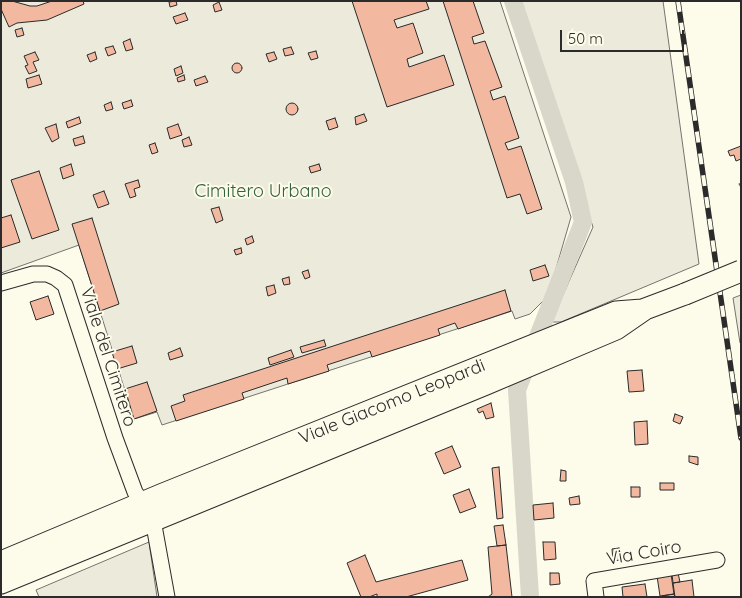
<!DOCTYPE html>
<style>
body{margin:0}
#map{position:relative;width:742px;height:598px;overflow:hidden;background:#fdfbea;font-family:Quicksand,sans-serif}
canvas{display:block}
.frame{position:absolute;inset:0;border:2px solid #2b2b2b;pointer-events:none}
.scale{position:absolute;left:560px;top:30px;width:124px;height:22px;box-sizing:border-box;border:2px solid #2b2b2b;border-top:0;padding-left:6px;font-size:15px;line-height:18px;white-space:nowrap;color:#2b2b2b;-webkit-text-stroke:4px #fdfbea;paint-order:stroke}
</style>
<div id="map">
<canvas width="742" height="598"></canvas>
<div class="frame"></div>
<div class="scale">50 m</div>
</div>
<script>
const context = document.querySelector('canvas').getContext('2d');
context.lineJoin = 'round';
function paint(path, color) {
  context.fillStyle = color;
  context.fill(path, 'evenodd');
}
function shape(rows) {
  const path = new Path2D();
  for (const r of rows) {
    if (r.length === 3) {
      path.moveTo(r[0] + r[2], r[1]);
      path.arc(r[0], r[1], r[2], 0, 2 * Math.PI);
      continue;
    }
    path.moveTo(r[0], r[1]);
    for (let i = 2; i < r.length; i += 2) path.lineTo(r[i], r[i + 1]);
  }
  return path;
}
function stroke(path, color, width, dash) {
  context.strokeStyle = color;
  context.lineWidth = width;
  context.lineCap = dash ? 'butt' : 'round';
  context.setLineDash(dash || []);
  context.stroke(path);
}
function write(font, color, halo, rows, align = 'center') {
  context.font = font + ' Quicksand,sans-serif';
  context.lineWidth = 4;
  context.setLineDash([]);
  context.textBaseline = 'middle';
  context.strokeStyle = halo;
  context.fillStyle = color;
  for (const [text, x, y, turn = 0] of rows) {
    context.save();
    context.translate(x, y);
    context.rotate((+turn || 0) * Math.PI / 180);
    context.textAlign = isNaN(turn) ? turn : align;
    if (halo) context.strokeText(text, 0, 0);
    context.fillText(text, 0, 0);
    context.restore();
  }
}
const green = shape([
 [1,1,500,1,571,217,548,296,530,314,515,319,512,311,162,425,157,412,134,419,79,245,1,273,1,1],
 [517,1,663,1,699,264,561,322,551,322,593,227,517,1],
 [741,295,741,343,740,343,733,298,741,295],
 [149,542,157,597,39,597,36,590,149,542]
]);
paint(green, '#ecebdb');
stroke(green, '#74746e', 1);
stroke(shape([
 [513,1,574,182,583,222,517,390,530,597]
]), '#d8d7c9', 18);
const building = shape([
 [1,1,12,1,30,6,37,6,52,1,83,1,84,4,47,20,17,23,9,27,1,9,1,1],
 [176,1,177,5,170,7,169,2,176,1],
 [352,1,426,1,429,9,394,20,397,28,413,23,423,53,407,59,409,67,444,55,454,85,387,107,352,1],
 [443,1,473,1,484,33,472,37,474,44,485,41,502,87,490,91,493,100,505,96,519,138,505,143,508,150,521,146,542,209,527,214,520,194,507,198,443,1],
 [219,2,222,10,215,12,213,5,219,2],
 [185,13,188,20,176,24,173,17,185,13],
 [22,28,24,35,17,37,15,30,22,28],
 [130,39,133,49,126,51,123,42,130,39],
 [113,46,116,53,108,56,105,48,113,46],
 [291,47,294,54,285,56,283,49,291,47],
 [316,51,318,58,311,60,308,53,316,51],
 [35,52,39,60,33,62,37,71,29,74,25,66,28,65,24,56,35,52],
 [95,52,97,59,90,62,87,55,95,52],
 [274,52,277,59,269,62,266,54,274,52],
 [237,68,5],
 [181,66,183,73,176,76,174,69,181,66],
 [39,75,42,84,28,88,26,79,39,75],
 [184,75,185,80,178,82,177,78,184,75],
 [205,76,208,82,196,86,194,80,205,76],
 [131,100,133,106,124,109,122,103,131,100],
 [111,102,113,109,106,111,104,105,111,102],
 [292,109,6],
 [364,114,367,121,356,125,355,117,364,114],
 [79,117,81,123,68,128,66,122,79,117],
 [335,118,338,127,329,130,326,121,335,118],
 [56,124,59,138,52,142,45,128,56,124],
 [178,124,182,135,170,139,167,128,178,124],
 [83,136,85,143,75,146,73,139,83,136],
 [189,137,192,145,184,147,182,140,189,137],
 [155,143,158,152,152,154,149,145,155,143],
 [741,146,741,159,736,161,734,155,730,156,728,151,741,146],
 [71,164,74,175,63,179,60,168,71,164],
 [319,164,321,170,311,173,309,167,319,164],
 [39,171,59,230,32,239,11,180,39,171],
 [138,180,140,187,134,189,136,196,130,198,125,184,138,180],
 [104,191,109,204,98,208,93,195,104,191],
 [219,207,223,220,216,223,211,209,219,207],
 [11,215,20,242,1,248,1,218,11,215],
 [92,218,119,304,100,311,72,224,92,218],
 [252,236,254,242,247,245,245,239,252,236],
 [241,248,242,253,236,255,234,250,241,248],
 [545,265,549,276,533,281,530,270,545,265],
 [308,270,310,277,305,279,302,272,308,270],
 [289,277,290,284,284,285,282,279,289,277],
 [274,285,276,293,268,296,266,287,274,285],
 [505,290,511,311,458,329,455,323,438,329,440,335,372,357,370,351,327,365,329,371,288,384,287,378,242,393,244,399,176,421,171,406,185,401,183,395,505,290],
 [48,296,54,314,36,320,30,302,48,296],
 [324,340,326,346,302,353,300,347,324,340],
 [132,346,137,363,117,369,112,352,132,346],
 [180,348,183,356,170,360,168,353,180,348],
 [291,350,294,357,270,365,268,358,291,350],
 [642,370,644,391,629,392,627,371,642,370],
 [147,382,157,411,134,419,125,389,147,382],
 [491,403,494,417,486,419,483,411,479,413,477,409,491,403],
 [675,414,683,417,680,424,673,421,675,414],
 [647,421,648,444,635,445,634,422,647,421],
 [452,446,461,467,444,474,435,453,452,446],
 [689,456,698,457,698,465,689,462,689,456],
 [499,467,503,518,497,519,492,468,499,467],
 [561,470,566,471,566,481,560,481,561,470],
 [660,483,674,483,674,490,660,490,660,483],
 [631,487,640,487,640,497,631,497,631,487],
 [469,489,476,507,460,513,453,495,469,489],
 [579,496,580,504,570,505,569,498,579,496],
 [553,503,554,518,534,520,533,505,553,503],
 [503,525,506,545,497,546,494,526,503,525],
 [543,542,555,542,556,559,544,560,543,542],
 [506,545,512,597,488,597,492,594,488,547,506,545],
 [619,548,620,560,613,561,612,549,619,548],
 [365,555,376,582,462,560,468,580,406,597,377,597,377,594,369,597,361,597,347,563,365,555],
 [550,573,559,573,560,584,550,585,550,573],
 [678,573,680,582,673,583,672,574,678,573],
 [671,574,674,594,660,596,657,576,671,574],
 [692,580,694,597,675,597,673,583,692,580],
 [645,584,647,597,623,597,622,587,645,584],
 [674,594,675,597,662,596,674,594]
]);
paint(building, '#f2b8a0');
stroke(building, '#2b2b2b', 1);
const minor = shape([
 [1,283,33,274,47,274,56,278,65,285,115,438,135,492,153,520,167,597],
 [596,597,594,581,717,560]
]);
const secondary = shape([
 [1,562,163,494,616,312,642,310],
 [1,583,486,384,616,329,645,309,685,294]
]);
stroke(minor, '#2b2b2b', 17);
stroke(secondary, '#2b2b2b', 23);
stroke(shape([
 [739,185,741,184]
]), '#6a6964', 3, [4, 2.5]);
stroke(minor, '#fdfbea', 15);
stroke(secondary, '#fdfbea', 21);
const rail = shape([
 [678,1,741,438]
]);
stroke(rail, '#2b2b2b', 5.5);
stroke(rail, '#fdfbea', 4, [11]);
const secondaryBridge = shape([
 [685,294,741,271]
]);
stroke(secondaryBridge, '#2b2b2b', 23, []);
stroke(secondaryBridge, '#fdfbea', 21);
write('18px', '#34623c', '#fdfbea', [
 ["Cimitero Urbano",263,192]
]);
write('18px', '#2b2b2b', '#fdfbea', [
 ["Viale del Cimitero",108,357,72],
 ["Viale Giacomo Leopardi",392,402,-22],
 ["Via Coiro",644,553,-10]
]);
</script>
